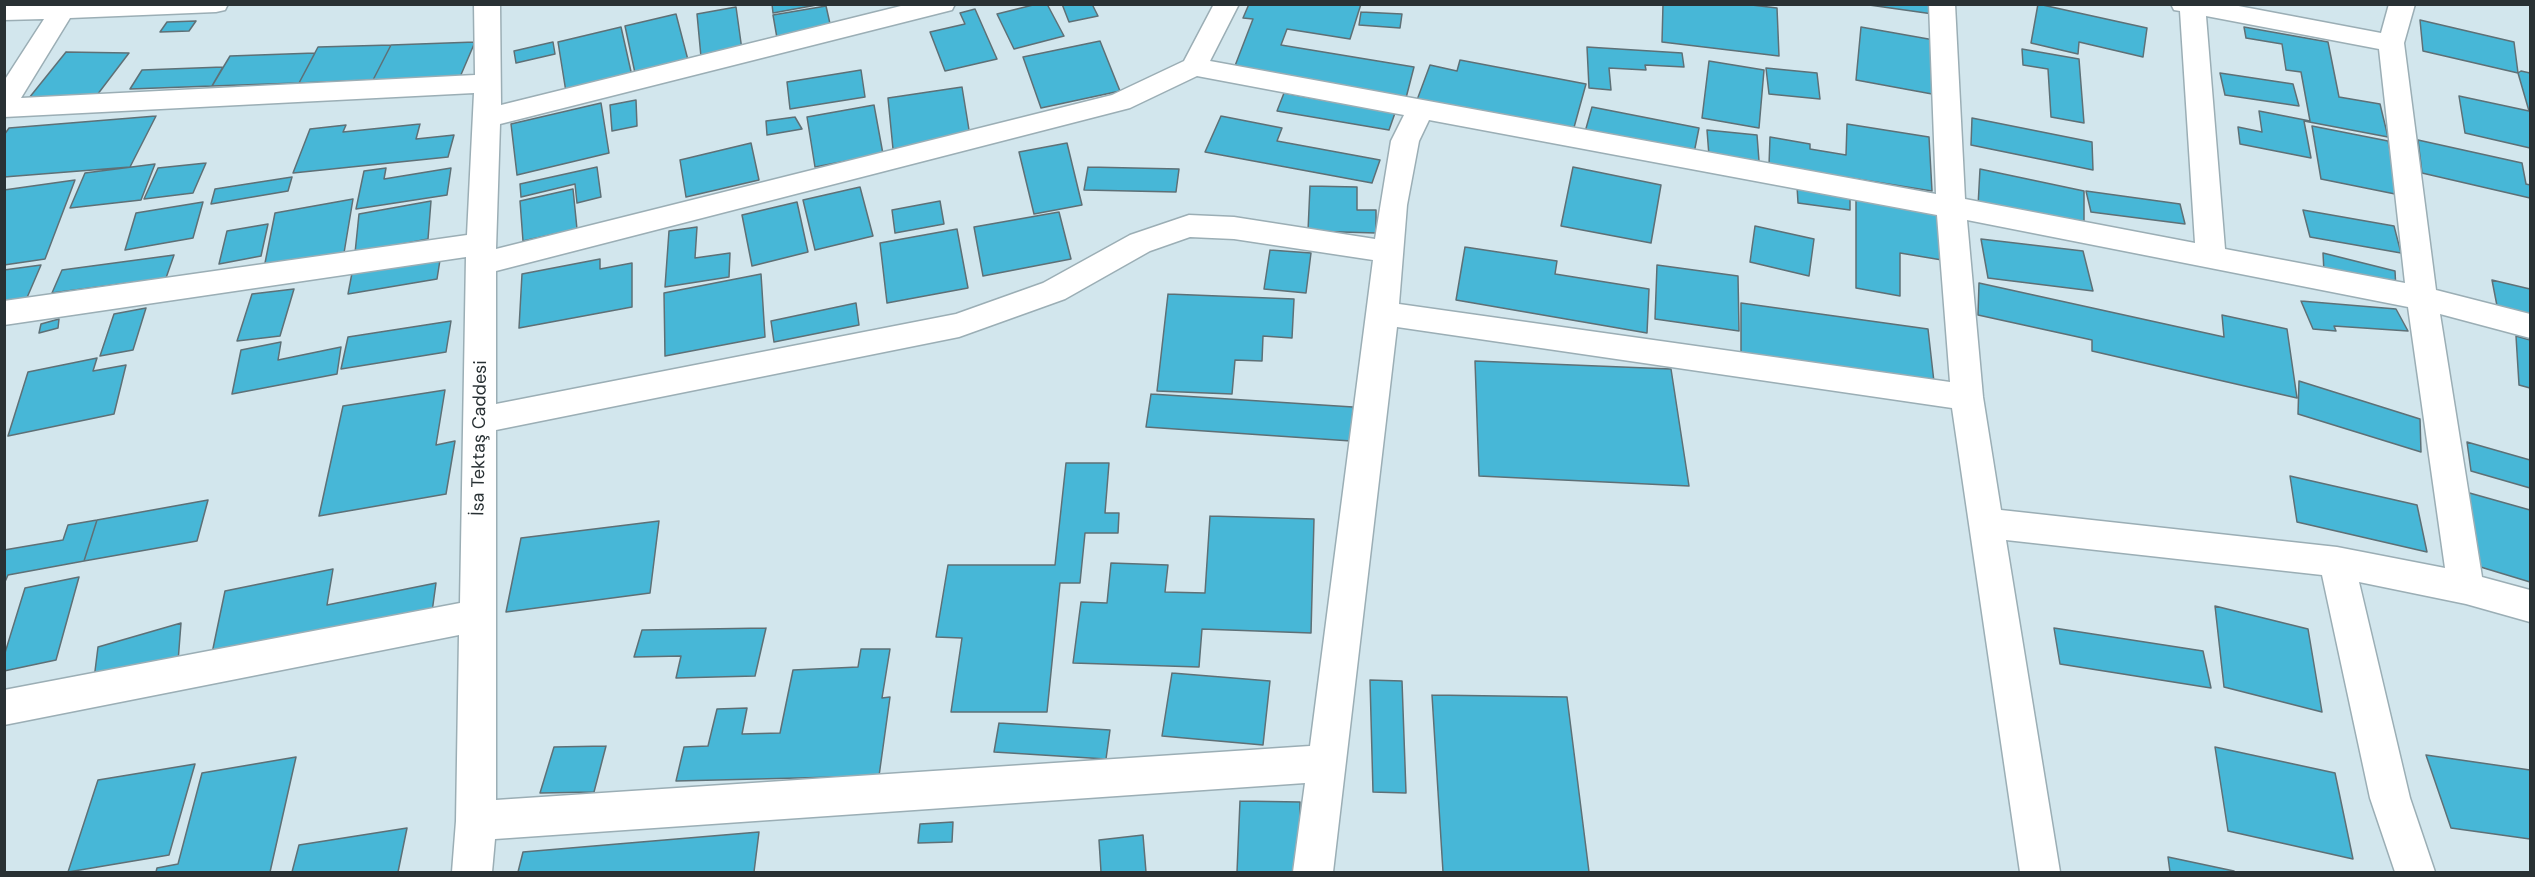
<!DOCTYPE html>
<meta charset="utf-8">
<style>
body{margin:0}
#map{position:relative;width:2535px;height:877px;overflow:hidden;background:#d2e6ed;font-family:"DM Sans",sans-serif}
canvas{display:block}
.frame{position:absolute;inset:0;border:6px solid #293134;pointer-events:none}
</style>
<div id="map">
<canvas width="2535" height="877"></canvas>
<div class="frame"></div>
</div>
<script>
const context = document.querySelector('canvas').getContext('2d');
context.lineJoin = 'round';
function paint(path, color) {
  context.fillStyle = color;
  context.fill(path, 'evenodd');
}
function shape(rows) {
  const path = new Path2D();
  for (const r of rows) {
    path.moveTo(r[0], r[1]);
    for (let i = 2; i < r.length; i += 2) path.lineTo(r[i], r[i + 1]);
  }
  return path;
}
function stroke(path, color, width, dash) {
  context.strokeStyle = color;
  context.lineWidth = width;
  context.lineCap = dash ? 'butt' : 'round';
  context.setLineDash(dash || []);
  context.stroke(path);
}
function write(font, color, halo, rows, align = 'center') {
  context.font = font + ' "DM Sans",sans-serif';
  context.lineWidth = 5;
  context.setLineDash([]);
  context.textBaseline = 'middle';
  context.strokeStyle = halo;
  context.fillStyle = color;
  for (const [text, x, y, turn = 0] of rows) {
    context.save();
    context.translate(x, y);
    context.rotate((+turn || 0) * Math.PI / 180);
    context.textAlign = isNaN(turn) ? turn : align;
    if (halo) context.strokeText(text, 0, 0);
    context.fillText(text, 0, 0);
    context.restore();
  }
}
const building = shape([
 [772,4,822,4,773,13,772,4],
 [1037,4,1047,4,1064,36,1014,49,997,14,1037,4],
 [1062,4,1092,4,1098,16,1069,22,1062,4],
 [1249,4,1361,4,1350,39,1287,29,1281,45,1414,67,1406,98,1233,71,1253,19,1243,18,1249,4],
 [1663,4,1743,4,1777,8,1779,56,1662,42,1663,4],
 [1862,4,1932,4,1933,14,1862,4],
 [2038,4,2147,28,2143,57,2079,42,2078,54,2031,43,2038,4],
 [826,6,831,28,777,38,773,15,826,6],
 [736,7,742,50,701,57,697,14,736,7],
 [975,9,997,59,945,71,930,32,965,24,960,13,975,9],
 [1361,12,1402,14,1400,28,1359,25,1361,12],
 [676,14,688,60,635,73,625,26,676,14],
 [2420,20,2514,42,2518,73,2423,51,2420,20],
 [196,21,189,31,160,32,167,22,196,21],
 [621,27,632,76,566,92,558,42,621,27],
 [1861,27,1934,40,1932,94,1856,80,1861,27],
 [2244,27,2328,42,2339,97,2380,104,2388,137,2304,121,2311,158,2240,144,2238,127,2262,132,2259,111,2310,121,2301,72,2286,70,2282,44,2246,38,2244,27],
 [1100,41,1120,91,1041,108,1023,57,1100,41],
 [475,42,460,77,373,80,391,45,475,42],
 [553,42,555,54,516,63,514,51,553,42],
 [391,45,373,80,299,83,318,47,391,45],
 [1587,47,1682,53,1684,67,1645,65,1646,70,1609,68,1611,90,1589,88,1587,47],
 [2022,49,2079,59,2084,123,2051,117,2048,69,2023,65,2022,49],
 [66,52,129,53,94,99,29,98,66,52],
 [315,53,299,83,212,86,230,56,315,53],
 [1460,60,1586,84,1573,131,1417,100,1430,65,1457,71,1460,60],
 [1709,61,1764,70,1759,128,1702,118,1709,61],
 [223,67,212,86,130,89,142,70,223,67],
 [1766,68,1817,73,1820,99,1769,94,1766,68],
 [861,70,865,97,790,109,787,82,861,70],
 [2521,71,2530,73,2530,148,2465,133,2459,96,2529,111,2518,73,2521,71],
 [2220,73,2293,84,2299,106,2225,95,2220,73],
 [962,87,970,136,893,149,888,98,962,87],
 [1284,93,1395,113,1389,130,1277,111,1284,93],
 [636,100,637,126,612,131,610,105,636,100],
 [601,103,609,153,517,175,511,124,601,103],
 [874,105,883,154,815,167,807,117,874,105],
 [1592,107,1699,128,1694,153,1585,132,1592,107],
 [156,116,130,167,4,177,4,135,9,128,156,116],
 [1221,116,1282,128,1277,141,1380,160,1372,183,1205,152,1221,116],
 [795,117,802,129,767,135,766,121,795,117],
 [1972,118,2092,142,2093,170,1971,145,1972,118],
 [420,124,416,139,454,135,448,157,293,173,310,129,346,125,343,132,420,124],
 [1847,124,1929,137,1932,191,1769,165,1770,137,1810,144,1810,149,1846,155,1847,124],
 [2312,126,2388,141,2400,195,2321,179,2312,126],
 [1707,130,1757,135,1759,161,1709,156,1707,130],
 [2418,140,2522,163,2526,184,2530,185,2530,198,2422,173,2418,140],
 [751,143,759,180,686,197,680,160,751,143],
 [1067,143,1082,205,1034,214,1019,152,1067,143],
 [206,163,193,193,144,199,158,168,206,163],
 [155,164,141,200,70,208,85,173,155,164],
 [597,167,601,197,577,203,575,184,521,197,520,184,597,167],
 [1088,167,1179,169,1176,192,1084,190,1088,167],
 [1573,167,1661,185,1651,243,1561,226,1573,167],
 [386,168,384,179,451,168,447,195,356,209,364,171,386,168],
 [1980,169,2084,191,2084,230,1978,206,1980,169],
 [292,177,288,191,211,204,215,189,292,177],
 [75,180,45,259,4,265,4,190,75,180],
 [1310,186,1357,187,1357,210,1376,210,1376,233,1308,231,1310,186],
 [1797,186,1850,193,1850,210,1798,203,1797,186],
 [860,187,873,236,815,250,803,200,860,187],
 [573,189,577,229,523,241,520,201,573,189],
 [2086,191,2180,204,2185,224,2091,212,2086,191],
 [353,199,344,253,264,268,275,213,353,199],
 [1856,199,1940,214,1942,260,1900,253,1900,296,1856,288,1856,199],
 [431,201,428,239,355,253,359,214,431,201],
 [940,201,944,224,895,233,892,210,940,201],
 [203,202,193,238,125,250,136,213,203,202],
 [797,202,808,252,752,266,742,215,797,202],
 [2303,210,2394,226,2401,253,2310,237,2303,210],
 [1059,212,1071,259,983,276,974,227,1059,212],
 [268,224,261,256,219,264,227,231,268,224],
 [1755,226,1814,239,1809,276,1750,262,1755,226],
 [697,227,695,258,730,253,729,277,665,287,669,231,697,227],
 [957,229,968,288,887,303,880,243,957,229],
 [1981,239,2083,251,2093,291,1988,278,1981,239],
 [1465,247,1557,261,1555,274,1649,289,1647,333,1456,300,1465,247],
 [1270,250,1311,253,1306,293,1264,289,1270,250],
 [2323,253,2395,271,2396,290,2324,272,2323,253],
 [174,255,166,278,52,293,62,270,174,255],
 [600,259,600,269,632,263,632,307,519,328,522,274,600,259],
 [440,260,437,279,348,294,352,273,440,260],
 [41,265,26,300,4,303,4,270,41,265],
 [1657,265,1738,276,1739,331,1655,319,1657,265],
 [761,274,765,337,665,356,664,293,761,274],
 [2492,280,2530,289,2530,319,2498,311,2492,280],
 [1979,283,2224,337,2222,315,2287,329,2297,398,2092,351,2092,340,1978,315,1979,283],
 [294,289,280,336,237,341,252,294,294,289],
 [1168,294,1294,299,1292,338,1263,336,1262,361,1235,360,1232,394,1157,391,1168,294],
 [2301,301,2396,309,2408,331,2334,326,2336,331,2313,329,2301,301],
 [856,303,859,325,774,342,771,321,856,303],
 [1741,303,1928,329,1934,382,1741,354,1741,303],
 [146,308,133,350,100,356,114,314,146,308],
 [59,319,58,328,39,333,41,324,59,319],
 [451,321,446,352,341,369,348,337,451,321],
 [2516,336,2530,340,2530,388,2519,385,2516,336],
 [281,342,278,360,341,347,337,374,232,394,241,350,281,342],
 [97,358,93,371,126,365,114,414,8,436,28,372,97,358],
 [1475,361,1671,369,1689,486,1479,476,1475,361],
 [2299,381,2420,419,2421,452,2298,414,2299,381],
 [445,390,436,445,455,441,446,494,319,516,343,406,445,390],
 [1151,394,1353,407,1351,441,1146,427,1151,394],
 [2467,442,2530,460,2530,488,2471,471,2467,442],
 [1066,463,1109,463,1105,513,1119,513,1118,533,1085,533,1080,583,1060,583,1047,712,951,712,962,638,936,637,948,565,1055,565,1066,463],
 [2290,476,2417,505,2427,552,2297,522,2290,476],
 [2466,492,2530,510,2530,582,2474,565,2466,492],
 [208,500,197,541,84,561,97,520,208,500],
 [1210,516,1314,519,1311,633,1202,629,1199,667,1073,663,1081,602,1107,603,1111,563,1168,565,1165,592,1205,593,1210,516],
 [97,520,84,561,8,575,4,584,4,550,63,540,68,525,97,520],
 [659,521,650,593,506,612,521,538,659,521],
 [333,569,327,605,436,583,432,612,211,658,225,591,333,569],
 [79,577,56,660,4,671,4,656,25,588,79,577],
 [2215,606,2308,629,2322,712,2224,687,2215,606],
 [181,623,178,662,93,687,98,647,181,623],
 [766,628,755,676,676,678,681,656,634,657,642,630,766,628],
 [2054,628,2203,651,2211,688,2060,664,2054,628],
 [861,649,890,649,882,698,890,697,879,776,676,781,684,747,708,746,717,709,747,708,742,734,780,733,793,670,858,667,861,649],
 [1172,673,1270,681,1263,745,1162,736,1172,673],
 [1370,680,1402,681,1406,793,1373,792,1370,680],
 [1432,695,1567,697,1589,872,1443,872,1432,695],
 [999,723,1110,730,1106,759,994,752,999,723],
 [606,746,594,792,540,793,554,747,606,746],
 [2215,747,2335,773,2353,859,2228,831,2215,747],
 [2426,755,2530,770,2530,839,2451,828,2426,755],
 [296,757,270,872,156,872,157,868,178,864,202,773,296,757],
 [195,764,169,855,68,872,98,780,195,764],
 [1240,801,1300,802,1300,872,1237,872,1240,801],
 [953,822,952,842,918,843,920,824,953,822],
 [407,828,398,872,292,872,299,845,407,828],
 [759,832,754,872,518,872,523,852,759,832],
 [1143,835,1146,872,1101,872,1099,840,1143,835],
 [2168,857,2234,871,2235,872,2170,872,2168,857]
]);
paint(building, '#47b7d7');
stroke(building, '#5e7076', 1.5);
const minor = shape([
 [4,4,228,4,225,10,216,12,70,18,21,98,475,75,474,4,500,4,501,105,909,4,955,4,952,10,500,124,496,249,1112,95,1184,61,1214,4,1239,4,1210,61,1936,194,1929,4,1955,4,1965,199,2195,243,2180,11,2174,10,2171,4,2228,4,2381,33,2389,4,2415,4,2404,43,2436,290,2530,314,2530,338,2440,314,2482,577,2530,590,2530,622,2466,604,2359,582,2410,798,2435,872,2395,872,2370,798,2322,575,2006,540,2060,872,2020,872,1952,408,1397,327,1333,872,1293,872,1305,783,495,839,492,872,452,872,456,821,459,635,4,725,4,690,460,603,466,257,4,325,4,301,467,235,474,93,4,117,4,81,44,19,4,20,4,4],
 [2206,16,2379,49,2405,283,2225,249,2206,16],
 [1197,76,1404,115,1391,141,1375,239,1234,217,1189,215,1130,235,1043,283,956,314,496,404,496,271,1130,108,1197,76],
 [1429,120,1937,215,1950,382,1399,304,1407,205,1419,141,1429,120],
 [1967,220,2408,307,2445,568,2337,547,2001,510,1983,397,1967,220],
 [1190,237,1234,239,1373,260,1310,746,496,800,496,430,959,337,1065,299,1150,251,1190,237]
]);
stroke(minor, '#9baeb5', 3);
paint(minor, '#fff');
write('18px', '#293134', '#fff', [
 ["İsa Tektaş Caddesi",480,438,-89]
]);
</script>
